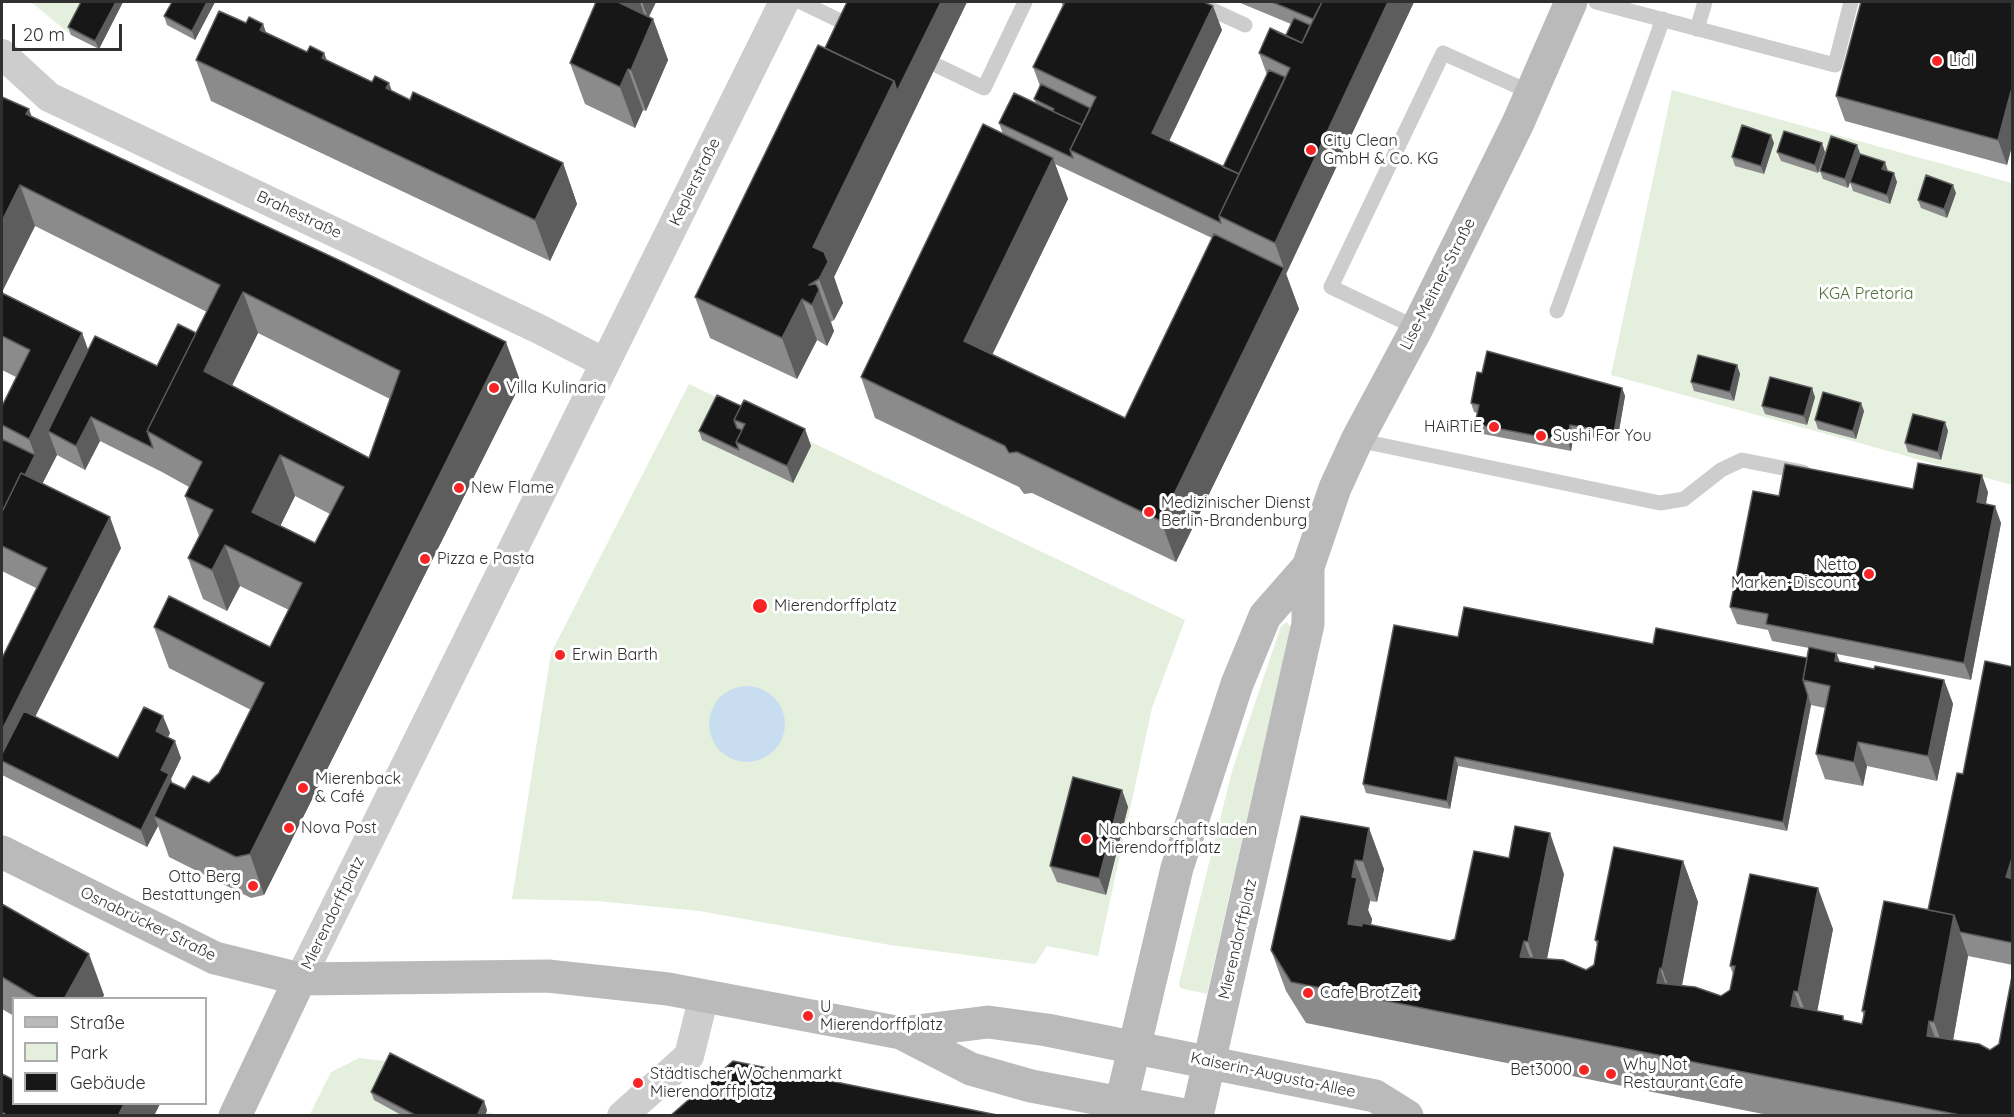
<!DOCTYPE html>
<meta charset="utf-8">
<style>
body{margin:0}
#map{position:relative;width:2014px;height:1117px;overflow:hidden;background:#fff;font-family:Quicksand,sans-serif}
canvas{display:block}
.frame{position:absolute;inset:0;border:3px solid #303030;pointer-events:none}
.legend{position:absolute;left:12px;top:997px;width:195px;height:108px;box-sizing:border-box;background:#fff;border:2px solid #acacac;margin:0;padding:8px 10px;list-style:none;font-size:18px;color:#303030}
.legend li{display:flex;align-items:center;gap:12px;height:30px}
.legend b{width:30px;border:2px solid #acacac}
.scale{position:absolute;left:12px;top:24px;width:110px;height:27px;box-sizing:border-box;border:3px solid #303030;border-top:0;padding-left:8px;font-size:18px;line-height:21px;white-space:nowrap;color:#303030;-webkit-text-stroke:4px #fff;paint-order:stroke}
</style>
<div id="map">
<canvas width="2014" height="1117"></canvas>
<div class="frame"></div>
<ul class="legend">
<li><b style="height:8px;background:#bababa"></b>Straße</li>
<li><b style="height:16px;background:#e5efdd"></b>Park</li>
<li><b style="height:16px;background:#171717"></b>Gebäude</li>
</ul>
<div class="scale">20 m</div>
</div>
<script>
const context = document.querySelector('canvas').getContext('2d');
context.lineJoin = 'round';
function paint(path, color) {
  context.fillStyle = color;
  context.fill(path, 'evenodd');
}
function shape(rows) {
  const path = new Path2D();
  for (const r of rows) {
    if (r.length === 3) {
      path.moveTo(r[0] + r[2], r[1]);
      path.arc(r[0], r[1], r[2], 0, 2 * Math.PI);
      continue;
    }
    path.moveTo(r[0], r[1]);
    for (let i = 2; i < r.length; i += 2) path.lineTo(r[i], r[i + 1]);
  }
  return path;
}
function stroke(path, color, width, dash) {
  context.strokeStyle = color;
  context.lineWidth = width;
  context.lineCap = dash ? 'butt' : 'round';
  context.setLineDash(dash || []);
  context.stroke(path);
}
function write(font, color, halo, rows, align = 'center') {
  context.font = font + ' Quicksand,sans-serif';
  context.lineWidth = 6;
  context.setLineDash([]);
  context.textBaseline = 'middle';
  context.strokeStyle = halo;
  context.fillStyle = color;
  for (const [text, x, y, turn = 0] of rows) {
    context.save();
    context.translate(x, y);
    context.rotate((+turn || 0) * Math.PI / 180);
    context.textAlign = isNaN(turn) ? turn : align;
    if (halo) context.strokeText(text, 0, 0);
    context.fillText(text, 0, 0);
    context.restore();
  }
}
paint(shape([
 [31,2,89,2,71,35],
 [1672,90,2012,183,2012,485,1611,375],
 [689,384,1185,620,1152,708,1098,956,1047,946,1035,964,890,945,699,911,597,901,512,899,551,653],
 [1287,622,1293,630,1268,726,1207,994,1180,988,1179,983,1232,771,1281,626],
 [359,1058,394,1062,495,1115,309,1116,331,1072]
]), '#e5efdd');
paint(shape([
 [747,724,38]
]), '#c8def0');
stroke(shape([
 [801,2,857,29],
 [1195,2,1245,25],
 [1596,2,1835,65,1851,2],
 [1697,29,1705,2],
 [936,65,984,88,1025,2],
 [1557,311,1663,19],
 [1417,328,1331,287,1443,53,1532,93],
 [1357,440,1660,503,1684,499,1721,470,1742,460,1803,472]
]), '#cdcdcd', 15);
stroke(shape([
 [2,54,49,97,539,329,605,363],
 [300,979,784,2],
 [622,1116,689,1056,704,996]
]), '#cdcdcd', 30);
stroke(shape([
 [2,852,215,958,300,979,548,976,668,989,901,1033,971,1069,1031,1086,1190,1116],
 [901,1033,988,1022,1047,1030,1375,1096,1407,1116],
 [235,1116,300,979],
 [1118,1116,1177,868,1237,684,1265,616,1308,567],
 [1197,1116,1308,624,1308,567,1335,488,1357,440,1417,328,1518,123,1571,2]
]), '#bababa', 33);
paint(shape([
 [123,2,99,49,71,35,68,27],
 [172,2,215,2,195,40,167,25,164,16],
 [596,2,656,2,649,17,653,19,668,60,646,111,643,110,635,128,585,104,570,63],
 [967,2,834,277,843,303,834,320,831,322,834,331,827,346,817,340,797,379,710,338,695,297,825,48],
 [1061,2,1204,2,1222,30,1169,141,1223,167,1267,75,1259,53,1286,35,1291,24,1238,2,1414,2,1286,274,1299,309,1176,562,1032,493,1024,494,1019,487,875,418,861,377,1003,134,999,123,1036,103,1034,99,1040,86,1033,67,1063,6],
 [1055,164,1212,238,1125,418,992,354,1068,199],
 [2013,2,2013,142,2007,165,1845,121,1836,96],
 [266,32,307,52,324,53,327,61,372,82,410,100,563,163,577,204,550,261,211,101,196,60],
 [32,117,521,383,264,895,251,898,169,857,158,826,147,847,2,775,2,658,36,588,2,571,2,406,16,377,2,370,2,293,82,333,88,350,157,366,196,333,207,312,35,226,2,292],
 [258,333,390,399,369,458,232,385],
 [100,441,162,472,189,487,185,496,199,536,188,558,203,599,227,611,240,586,289,610,270,647,154,627,169,668,251,710,219,773,209,783,185,789,172,783,171,779,181,758,168,737,170,733,118,758,35,717,121,548,42,484,57,455,85,470],
 [295,496,330,514,315,543,280,526],
 [1774,143,1764,174,1735,166,1732,157],
 [1777,152,1825,152,1818,173,1781,161],
 [1860,153,1848,188,1823,179,1820,171],
 [1888,171,1897,182,1890,204,1853,191,1850,182],
 [1956,193,1947,218,1921,208,1918,200],
 [1737,365,1740,374,1734,401,1694,391,1691,382],
 [1622,388,1625,396,1617,442,1574,434,1571,451,1478,433,1475,424,1477,413,1474,412,1471,403],
 [1815,397,1807,425,1765,414,1762,406],
 [741,406,805,429,811,446,793,483,702,440,699,431],
 [1864,411,1856,439,1818,429,1815,420],
 [1945,422,1948,431,1941,460,1908,452,1905,443],
 [1913,489,1988,492,1986,504,2001,523,1971,680,1837,654,1840,662,1874,669,1944,680,1953,704,1937,781,1867,766,1863,786,1825,779,1816,754,1825,708,1811,705,1787,831,1458,766,1450,809,1366,793,1363,784,1458,637,1653,644,1807,658,1809,648,1772,641,1768,630,1737,624,1730,607,1779,496],
 [2013,667,2013,965,1968,956,1953,1040,2013,1116,1773,1116,1306,1023,1286,991,1271,950,1301,816,1384,869,1377,902,1370,901,1368,910,1372,919,1371,925,1450,941,1455,939,1564,874,1547,959,1586,970,1594,965,1597,945,1595,940,1683,861,1698,902,1682,986,1721,996,1730,990,1733,974,1730,966,1833,929,1817,1011,1845,1020,1862,1024,1864,1016,1862,1011,1928,910,1963,774],
 [1122,790,1128,807,1106,895,1057,882,1050,866],
 [2,904,104,995,102,999,14,999,14,1016,2,1009],
 [371,1092,484,1101,487,1110,485,1116,403,1116,374,1100]
]), '#8b8b8b');
paint(shape([
 [116,2,123,2,99,49,95,41],
 [207,2,215,2,195,40,192,31],
 [618,2,640,2,645,17,633,43],
 [642,2,656,2,648,18],
 [941,2,967,2,834,277,843,303,834,320,819,279,813,247,894,81],
 [1388,2,1414,2,1286,274,1275,243],
 [1213,6,1222,30,1161,158,1152,133],
 [653,19,668,60,646,111,631,70],
 [263,24,278,65,260,30],
 [324,53,339,94,322,58],
 [628,69,643,110,635,128,620,87],
 [389,83,404,124,386,88],
 [2013,84,2013,142,2007,165,1998,140],
 [29,109,44,150,26,114],
 [1771,135,1774,143,1764,174,1761,166],
 [1822,143,1825,152,1818,173,1815,165],
 [1857,145,1860,153,1848,188,1845,179],
 [1053,158,1068,199,979,382,964,341],
 [1885,162,1888,171,1882,169],
 [563,163,577,204,550,261,535,220],
 [1894,173,1897,182,1890,204,1887,195],
 [20,185,35,226,2,292,2,221],
 [1953,185,1956,193,1947,218,1944,209],
 [1284,268,1299,309,1176,562,1161,521],
 [819,290,834,331,827,346,812,305],
 [243,292,258,333,219,412,158,437],
 [802,299,817,340,797,379,782,338],
 [82,333,97,374,48,431,57,455,9,549,2,523,35,455,29,439],
 [506,342,521,383,264,895,250,854],
 [1737,365,1740,374,1734,401,1730,392],
 [1622,388,1625,396,1617,442,1614,433],
 [1812,388,1815,397,1807,425,1804,416],
 [1861,403,1864,411,1856,439,1853,431],
 [91,417,100,441,85,470,76,446],
 [1945,422,1948,431,1941,460,1938,452],
 [1570,425,1574,434,1571,451,1568,442],
 [805,429,811,446,793,483,787,466],
 [280,455,295,496,267,553,252,512],
 [1982,475,1988,492,1983,519,1977,502],
 [1995,506,2001,523,1971,680,1964,663],
 [110,517,121,548,10,766,2,761,2,730],
 [225,545,240,586,227,611,212,570],
 [1836,653,1845,677,1835,661],
 [1944,680,1953,704,1937,781,1928,756],
 [1808,696,1811,705,1787,831,1783,822],
 [163,716,170,733,162,748,156,731],
 [175,741,181,758,171,779,175,791,154,816,158,826,147,847,141,830,161,770],
 [1858,742,1867,766,1863,786,1854,762],
 [1455,757,1458,766,1450,809,1447,801],
 [1122,790,1128,807,1106,895,1099,878],
 [1369,828,1384,869,1377,902,1363,861],
 [1550,833,1564,874,1542,983,1528,942],
 [2013,855,2013,895,2006,877],
 [1355,860,1370,901,1368,910,1372,919,1363,965,1348,924,1352,877],
 [1683,861,1698,902,1677,1010,1662,969],
 [1818,888,1833,929,1813,1033,1798,992],
 [1954,915,1968,956,1949,1063,1934,1022],
 [1524,941,1539,982,1520,957],
 [89,954,104,995,102,999,64,999],
 [1660,968,1674,1009,1657,983],
 [1794,991,1809,1032,1791,1006],
 [1929,1021,1944,1062,1927,1036],
 [484,1101,487,1110,485,1116,477,1116],
 [124,1104,160,1104,154,1116,118,1116]
]), '#5d5d5d');
const building = shape([
 [81,2,116,2,95,41,68,27,81,2],
 [172,2,207,2,192,31,164,16,172,2],
 [596,2,618,2,653,19,631,70,628,69,620,87,570,63,596,2],
 [847,2,941,2,897,91,894,81,825,48,847,2],
 [1065,2,1204,2,1213,6,1152,133,1239,174,1219,216,1221,223,1070,150,1096,97,1033,67,1065,2],
 [1272,2,1322,2,1313,19,1272,2],
 [1322,2,1388,2,1275,243,1219,216,1290,68,1259,53,1270,28,1302,43,1322,2],
 [1861,2,2013,2,2013,84,1998,140,1836,96,1861,2],
 [219,11,246,23,249,17,263,24,260,30,307,52,310,46,324,53,322,58,372,82,375,76,389,83,386,88,410,100,413,92,563,163,535,220,196,60,219,11],
 [1294,18,1310,25,1302,43,1277,32,1286,35,1294,18],
 [818,45,894,81,813,247,824,252,828,262,819,279,809,285,816,284,819,290,812,305,802,299,782,338,695,297,818,45],
 [1269,70,1285,77,1239,174,1223,167,1269,70],
 [1041,84,1090,108,1082,125,1052,111,1054,109,1034,99,1041,84],
 [1014,93,1082,125,1070,150,1073,158,999,123,1014,93],
 [2,97,29,109,26,114,345,263,506,342,250,854,236,857,154,816,170,782,185,789,193,776,209,783,219,773,264,683,154,627,169,596,270,647,302,583,225,545,212,570,188,558,213,510,185,496,202,462,147,431,220,285,20,185,2,221,2,97],
 [243,292,400,371,369,458,204,371,243,292],
 [280,455,344,487,315,543,252,512,280,455],
 [983,124,1053,158,964,341,1125,418,1214,234,1284,268,1161,521,1017,452,1009,453,1005,446,861,377,983,124],
 [1742,125,1771,135,1761,166,1732,157,1742,125],
 [1784,131,1822,143,1815,165,1777,152,1784,131],
 [1831,136,1857,145,1845,179,1820,171,1831,136],
 [1860,154,1885,162,1882,169,1894,173,1887,195,1850,182,1860,154],
 [1926,175,1953,185,1944,209,1918,200,1926,175],
 [2,293,82,333,29,439,2,425,2,406,30,350,2,336,2,293],
 [178,324,196,333,147,431,153,448,91,417,76,446,48,431,95,336,157,366,178,324],
 [1487,351,1622,388,1614,433,1570,425,1568,442,1475,424,1479,405,1471,403,1477,372,1482,373,1487,351],
 [1698,355,1737,365,1730,392,1691,382,1698,355],
 [1770,377,1812,388,1804,416,1762,406,1770,377],
 [1823,392,1861,403,1853,431,1815,420,1823,392],
 [717,395,741,406,734,420,737,428,742,430,736,442,739,450,699,431,717,395],
 [744,400,805,429,787,466,736,442,745,424,734,420,744,400],
 [1913,414,1945,422,1938,452,1905,443,1913,414],
 [2,439,35,455,25,475,21,473,2,512,2,439],
 [1918,463,1982,475,1977,502,1995,506,1964,663,1766,624,1768,614,1730,607,1753,491,1779,496,1785,464,1913,489,1918,463],
 [21,473,110,517,2,730,2,658,47,568,2,546,2,512,21,473],
 [1464,607,1653,644,1656,628,1807,658,1803,680,1808,696,1783,822,1455,757,1447,801,1363,784,1394,625,1458,637,1464,607],
 [1809,647,1836,653,1835,661,1874,669,1875,666,1944,680,1928,756,1858,742,1854,762,1816,754,1830,686,1803,680,1809,647],
 [1985,661,2013,667,2013,855,2006,877,2013,879,2013,943,1960,932,1954,915,1928,910,1957,773,1963,774,1985,661],
 [144,707,163,716,156,731,175,741,161,770,169,774,141,830,2,761,2,754,24,711,118,758,144,707],
 [1073,777,1122,790,1099,878,1050,866,1073,777],
 [1301,816,1369,828,1363,861,1355,860,1352,877,1357,878,1348,924,1362,926,1362,923,1450,941,1455,939,1474,851,1509,858,1515,826,1550,833,1528,942,1524,941,1520,957,1563,960,1586,970,1594,965,1598,941,1595,940,1614,847,1683,861,1662,969,1660,968,1657,983,1695,987,1721,996,1730,990,1735,966,1730,966,1750,874,1818,888,1798,992,1794,991,1791,1006,1843,1016,1843,1020,1862,1024,1865,1011,1862,1011,1884,901,1954,915,1934,1022,1929,1021,1927,1036,1979,1044,1990,1050,1999,1044,2013,971,2013,1116,1965,1116,1291,982,1271,950,1301,816],
 [2,904,89,954,64,999,39,999,2,977,2,904],
 [390,1053,484,1101,477,1116,417,1116,371,1092,390,1053],
 [733,1061,1002,1116,670,1116,733,1061],
 [2,1074,14,1080,14,1104,124,1104,118,1116,8,1116,2,1112,2,1074]
]);
paint(building, '#171717');
stroke(building, '#5d5d5d', 1.5);
for (const [x, y, r, color] of [
 [1937,61,6,"#f72325"],
 [1311,150,6,"#f72325"],
 [494,388,6,"#f72325"],
 [1494,427,6,"#f72325"],
 [1541,436,6,"#f72325"],
 [459,488,6,"#f72325"],
 [1149,512,6,"#f72325"],
 [425,559,6,"#f72325"],
 [1869,574,6,"#f72325"],
 [760,606,8,"#f72325"],
 [560,655,6,"#f72325"],
 [303,788,6,"#f72325"],
 [289,828,6,"#f72325"],
 [1086,839,6,"#f72325"],
 [253,886,6,"#f72325"],
 [1308,993,6,"#f72325"],
 [808,1016,6,"#f72325"],
 [1584,1070,6,"#f72325"],
 [1611,1074,6,"#f72325"],
 [638,1083,6,"#f72325"]
]) {
  const dot = new Path2D();
  dot.arc(x, y, r, 0, 2 * Math.PI);
  context.fillStyle = color;
  context.fill(dot);
  stroke(dot, '#fff', 2);
}
write('16px', '#303030', '#fff', [
 ["Lidl",1949,61],
 ["City Clean",1323,141],
 ["GmbH & Co. KG",1323,159],
 ["Villa Kulinaria",506,388],
 ["HAiRTiE",1482,427,"right"],
 ["Sushi For You",1553,436],
 ["New Flame",471,488],
 ["Medizinischer Dienst",1161,503],
 ["Berlin-Brandenburg",1161,521],
 ["Pizza e Pasta",437,559],
 ["Netto",1857,565,"right"],
 ["Marken-Discount",1857,583,"right"],
 ["Mierendorffplatz",774,606],
 ["Erwin Barth",572,655],
 ["Mierenback",315,779],
 ["& Café",315,797],
 ["Nova Post",301,828],
 ["Nachbarschaftsladen",1098,830],
 ["Mierendorffplatz",1098,848],
 ["Otto Berg",241,877,"right"],
 ["Bestattungen",241,895,"right"],
 ["Cafe BrotZeit",1320,993],
 ["U",820,1007],
 ["Mierendorffplatz",820,1025],
 ["Why Not",1623,1065],
 ["Restaurant Cafe",1623,1083],
 ["Bet3000",1572,1070,"right"],
 ["Städtischer Wochenmarkt",650,1074],
 ["Mierendorffplatz",650,1092]
], 'left');
write('16px', '#303030', '#fff', [
 ["Keplerstraße",695,182,-64],
 ["Brahestraße",299,215,25],
 ["Lise-Meitner-Straße",1438,284,-63],
 ["Mierendorffplatz",333,913,-64],
 ["Osnabrücker Straße",148,924,26],
 ["Mierendorffplatz",1238,939,-77],
 ["Kaiserin-Augusta-Allee",1273,1075,12]
]);
write('16px', '#507139', '#fff', [
 ["KGA Pretoria",1866,294]
]);
</script>
